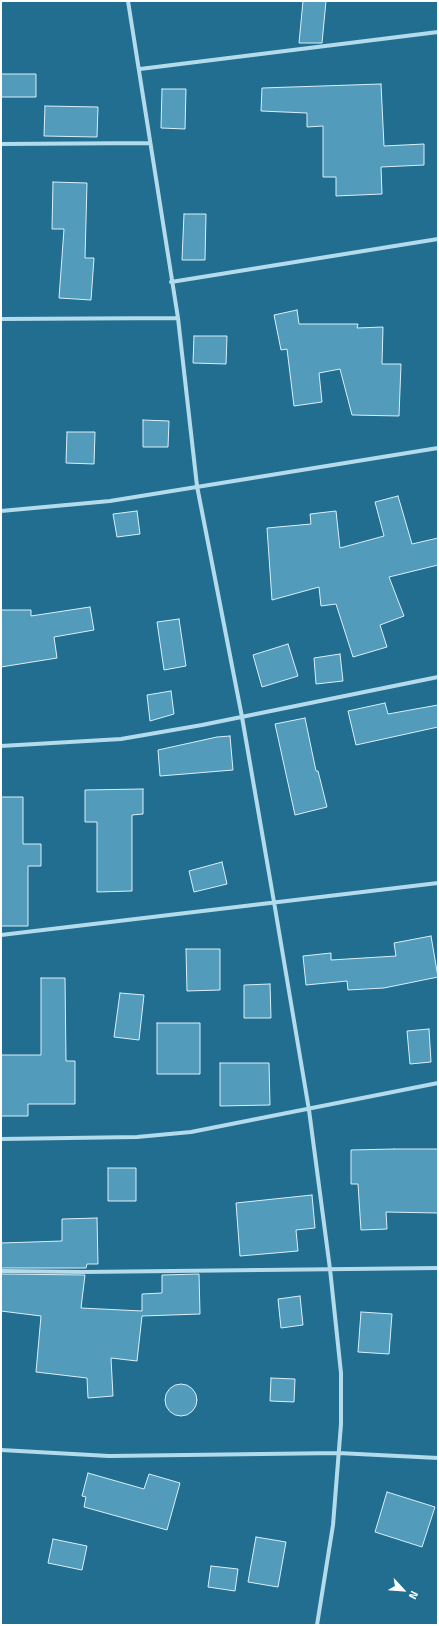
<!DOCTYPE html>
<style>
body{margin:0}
#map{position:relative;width:439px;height:1626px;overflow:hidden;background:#226e90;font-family:"Titillium Web",sans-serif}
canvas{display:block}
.frame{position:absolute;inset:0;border:2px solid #fff;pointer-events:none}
.north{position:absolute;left:383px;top:1570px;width:40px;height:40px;-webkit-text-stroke:3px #226e90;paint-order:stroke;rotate:116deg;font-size:11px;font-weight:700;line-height:16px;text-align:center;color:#fff}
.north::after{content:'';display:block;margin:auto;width:14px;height:18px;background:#fff;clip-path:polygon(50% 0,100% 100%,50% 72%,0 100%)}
</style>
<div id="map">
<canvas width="439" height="1626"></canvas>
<div class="frame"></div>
<div class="north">N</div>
</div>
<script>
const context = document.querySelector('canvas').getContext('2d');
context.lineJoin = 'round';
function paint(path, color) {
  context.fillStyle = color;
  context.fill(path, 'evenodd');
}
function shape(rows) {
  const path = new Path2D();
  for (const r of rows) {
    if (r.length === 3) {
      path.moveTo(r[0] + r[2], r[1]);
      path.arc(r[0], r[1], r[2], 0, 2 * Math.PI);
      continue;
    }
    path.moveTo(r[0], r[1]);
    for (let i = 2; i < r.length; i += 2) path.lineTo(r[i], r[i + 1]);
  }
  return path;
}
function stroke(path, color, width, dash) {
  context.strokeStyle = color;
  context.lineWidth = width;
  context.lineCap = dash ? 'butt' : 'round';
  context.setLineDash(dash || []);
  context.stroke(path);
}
const building = shape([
 [303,1,326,1,322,43,299,43,303,1],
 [1,74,36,74,36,97,1,97,1,74],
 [381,84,384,146,424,144,424,165,381,167,382,194,336,196,336,177,323,177,323,126,307,127,307,113,261,111,262,88,381,84],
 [162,89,186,89,185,129,161,128,162,89],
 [45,106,98,107,97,137,44,136,45,106],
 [53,182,87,183,85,258,94,258,91,300,59,298,64,229,52,229,53,182],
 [184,214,206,214,205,260,182,260,184,214],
 [297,310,299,324,358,324,357,328,383,327,382,364,401,364,399,416,352,415,340,369,319,373,322,402,294,406,287,349,281,350,274,315,297,310],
 [194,336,227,336,226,364,193,363,194,336],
 [143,420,169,421,168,447,143,447,143,420],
 [67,432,95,432,94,464,66,463,67,432],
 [398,496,412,544,438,538,438,565,389,577,404,616,380,625,387,647,353,657,336,604,321,606,319,587,272,600,267,528,311,524,310,514,336,511,340,548,384,536,375,502,398,496],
 [137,511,140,534,117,537,113,514,137,511],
 [90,607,94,630,54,637,57,658,1,667,1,610,31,610,31,616,90,607],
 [179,619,186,666,164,670,157,622,179,619],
 [288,644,298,676,262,687,253,655,288,644],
 [340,654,343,681,316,684,314,658,340,654],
 [171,691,174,714,150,721,147,695,171,691],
 [385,703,388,714,438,705,438,727,356,745,348,711,385,703],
 [305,718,316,771,318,771,327,807,295,815,275,724,305,718],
 [230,736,233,770,160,776,158,750,217,737,230,736],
 [143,789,143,814,132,815,132,891,97,892,97,822,85,822,85,790,143,789],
 [1,797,23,797,23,844,41,844,41,866,28,866,28,926,1,926,1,797],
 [222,862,227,884,194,892,189,871,222,862],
 [431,936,438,977,384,988,348,990,347,981,306,985,303,956,331,953,331,960,396,956,394,943,431,936],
 [186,949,220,949,220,990,187,991,186,949],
 [41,978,65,978,66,1061,75,1061,75,1104,28,1104,28,1116,1,1116,1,1055,41,1055,41,978],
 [270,984,271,1018,244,1018,244,985,270,984],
 [120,993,144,995,139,1040,114,1037,120,993],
 [157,1023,200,1023,200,1074,157,1074,157,1023],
 [429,1029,431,1062,410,1064,407,1031,429,1029],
 [220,1063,269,1063,270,1105,220,1106,220,1063],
 [394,1149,438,1149,438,1213,386,1212,387,1229,361,1230,358,1184,351,1184,351,1150,394,1149],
 [108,1168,136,1168,136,1201,108,1201,108,1168],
 [312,1195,315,1228,296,1230,298,1251,240,1256,236,1203,312,1195],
 [97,1218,98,1264,87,1264,86,1268,1,1268,1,1243,62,1241,62,1219,97,1218],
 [1,1274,85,1275,81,1308,142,1311,142,1294,162,1293,162,1275,199,1274,200,1314,142,1316,137,1361,111,1358,113,1396,88,1398,87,1378,36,1372,41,1316,1,1311,1,1274],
 [300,1296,303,1325,281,1328,278,1299,300,1296],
 [361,1312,392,1314,389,1354,358,1352,361,1312],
 [271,1378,295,1379,294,1402,270,1401,271,1378],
 [181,1400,16],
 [88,1473,144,1489,149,1474,180,1483,167,1530,84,1507,86,1497,82,1496,88,1473],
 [387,1492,435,1507,422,1547,375,1532,387,1492],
 [256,1537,286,1542,278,1587,248,1582,256,1537],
 [53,1539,87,1546,82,1570,48,1563,53,1539],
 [211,1566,238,1569,235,1591,208,1587,211,1566]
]);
paint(building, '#539bba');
stroke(building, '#d9eff9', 1);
stroke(shape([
 [128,1,178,318,197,486,242,717,274,902,309,1110,330,1269,341,1373,341,1424,333,1525,317,1625],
 [140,69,438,32],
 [1,144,149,143],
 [171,282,438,239],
 [1,319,178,318],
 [1,511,110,501,438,448],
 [1,746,121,739,202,725,438,677],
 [1,935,438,883],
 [1,1139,137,1137,191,1132,438,1083],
 [1,1271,83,1272,438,1268],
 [1,1450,109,1456,338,1453,438,1458]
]), '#b3dbec', 4);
</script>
